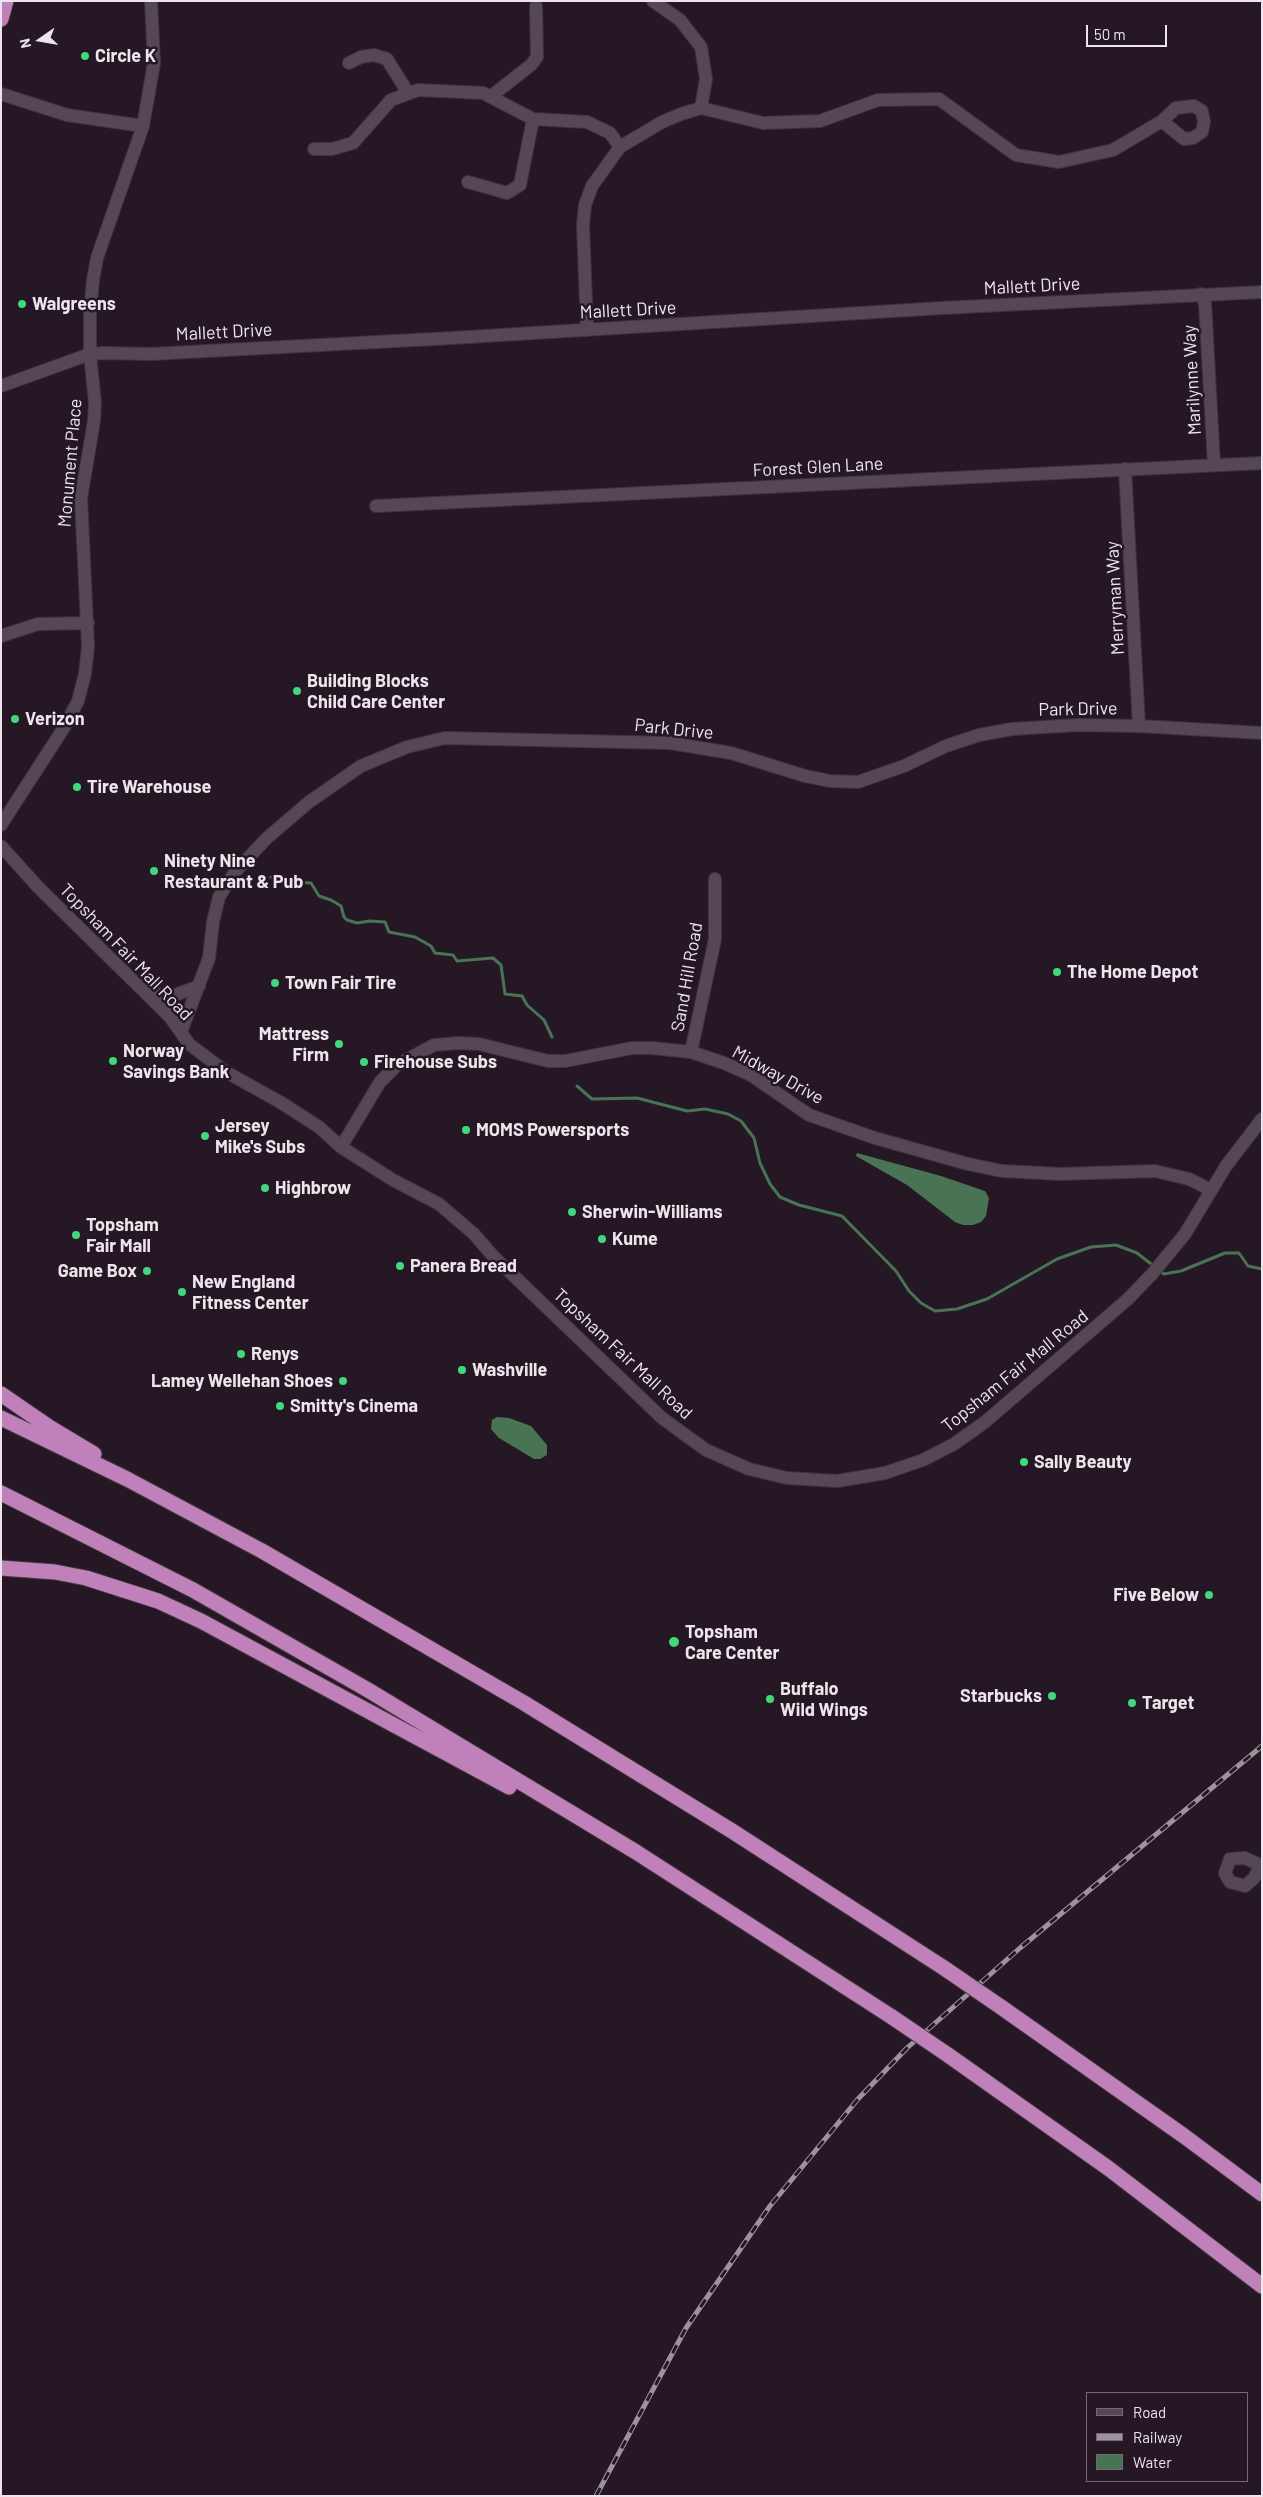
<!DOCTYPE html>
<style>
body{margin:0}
#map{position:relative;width:1263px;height:2497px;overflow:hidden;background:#251824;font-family:Barlow,sans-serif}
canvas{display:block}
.frame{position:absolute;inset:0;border:2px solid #ede4ec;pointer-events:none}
.legend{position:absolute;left:1086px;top:2392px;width:162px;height:90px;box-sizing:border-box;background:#251824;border:1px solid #756a74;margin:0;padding:6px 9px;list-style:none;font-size:15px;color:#ede4ec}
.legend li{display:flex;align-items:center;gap:10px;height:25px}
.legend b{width:25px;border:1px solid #756a74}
.north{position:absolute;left:15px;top:15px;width:50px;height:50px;-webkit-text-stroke:4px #251824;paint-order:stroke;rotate:257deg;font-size:14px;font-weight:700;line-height:20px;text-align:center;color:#ede4ec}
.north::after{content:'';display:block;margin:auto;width:18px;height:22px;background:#ede4ec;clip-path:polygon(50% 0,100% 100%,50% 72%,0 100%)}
.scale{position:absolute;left:1086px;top:25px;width:81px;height:22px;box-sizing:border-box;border:2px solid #ede4ec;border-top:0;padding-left:6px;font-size:15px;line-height:18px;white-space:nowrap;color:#ede4ec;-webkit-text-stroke:4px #251824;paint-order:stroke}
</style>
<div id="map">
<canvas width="1263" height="2497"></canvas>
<div class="frame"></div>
<ul class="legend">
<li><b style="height:6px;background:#564754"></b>Road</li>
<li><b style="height:6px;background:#9e939d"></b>Railway</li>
<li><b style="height:14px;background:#487454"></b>Water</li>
</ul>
<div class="north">N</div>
<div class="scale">50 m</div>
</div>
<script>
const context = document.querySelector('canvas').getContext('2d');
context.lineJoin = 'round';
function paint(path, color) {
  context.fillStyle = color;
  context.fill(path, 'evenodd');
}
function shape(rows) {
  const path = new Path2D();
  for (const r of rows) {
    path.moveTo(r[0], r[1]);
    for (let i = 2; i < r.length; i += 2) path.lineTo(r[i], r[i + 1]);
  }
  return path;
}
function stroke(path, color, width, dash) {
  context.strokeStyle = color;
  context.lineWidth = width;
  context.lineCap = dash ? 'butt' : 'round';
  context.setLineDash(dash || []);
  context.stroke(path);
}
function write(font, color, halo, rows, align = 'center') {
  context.font = font + ' Barlow,sans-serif';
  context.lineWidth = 5;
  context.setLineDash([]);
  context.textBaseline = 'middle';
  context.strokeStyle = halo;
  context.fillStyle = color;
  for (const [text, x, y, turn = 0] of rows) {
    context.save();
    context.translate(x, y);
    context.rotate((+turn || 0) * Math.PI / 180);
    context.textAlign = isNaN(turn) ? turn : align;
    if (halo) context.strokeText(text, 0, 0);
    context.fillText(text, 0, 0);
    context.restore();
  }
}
paint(shape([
 [857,1153,941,1176,985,1191,989,1198,986,1216,981,1222,973,1225,963,1225,955,1222,907,1185,856,1156],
 [497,1417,509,1418,531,1426,547,1445,547,1455,540,1459,534,1459,499,1438,491,1429,492,1420]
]), '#487454');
stroke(shape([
 [271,877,278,881,311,883,319,896,331,900,341,906,344,917,347,920,357,923,370,921,385,922,389,932,415,937,431,946,435,953,453,955,457,961,493,958,501,965,505,994,522,996,527,1005,544,1020,552,1037],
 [577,1086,592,1099,637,1098,687,1111,705,1109,728,1114,741,1121,754,1138,760,1163,770,1184,780,1197,799,1205,842,1216,896,1271,909,1291,921,1303,935,1311,957,1309,987,1299,1057,1259,1091,1247,1116,1245,1137,1253,1155,1267],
 [1160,1271,1164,1274,1181,1271,1225,1253,1239,1253,1248,1266,1262,1269]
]), '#487454', 3);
const minor = shape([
 [653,1,680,20,701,47,706,79,701,108],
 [349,63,361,57,374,55,387,59,408,93],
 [1,94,67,115,143,126],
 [490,97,531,65,537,57,536,6],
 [314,149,332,149,353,143,391,100,418,90,483,93,533,119,587,122,610,133,620,147],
 [468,182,507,193,520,185,533,119],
 [1201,294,1205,303,1214,464],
 [587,330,583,225,585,205,592,186,620,147,662,122,681,114,701,108,763,123,820,121,878,100,939,99,1016,155,1059,162,1113,150,1162,121,1176,108,1194,106,1202,111,1204,122,1202,132,1193,138,1184,139,1162,121],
 [1,386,90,354,103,353,151,354,452,338,942,308,1262,292],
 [1125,469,1139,726],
 [376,506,1262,463],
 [1,636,38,624,88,623],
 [1,825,65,726,78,701,85,674,88,647,81,498,94,421,95,403,90,354,90,314,93,280,97,258,143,126,154,63,151,1],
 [1,846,38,887,170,1017,189,1044,226,1072,280,1102,319,1127,341,1147,393,1180,439,1204,474,1234,493,1256,662,1418,706,1450,749,1469,787,1478,837,1481,885,1473,923,1460,954,1444,985,1422,1128,1299,1152,1274,1185,1234,1226,1166,1262,1119],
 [146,993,175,995,199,986],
 [181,1032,209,958,213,922,219,897,235,872,267,838,309,802,361,766,407,747,445,738,670,743,731,753,805,776,830,781,858,782,904,766,946,746,979,735,1012,729,1078,725,1139,726,1262,733],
 [691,1052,715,939,715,879],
 [341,1147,380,1082,397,1065,434,1045,459,1043,479,1044,548,1061,565,1061,632,1048,652,1048,691,1052,724,1063,751,1075,809,1115,875,1138,968,1164,1002,1171,1060,1174,1155,1171,1189,1179,1211,1190],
 [1260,1867,1254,1878,1245,1886,1230,1882,1225,1873,1230,1859,1245,1858,1262,1866]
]);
const highway = shape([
 [1,19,6,1],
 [1,1394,49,1427,94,1454],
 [1,1418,127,1479,262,1551,524,1703,732,1831,944,1968],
 [1,1493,193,1590,368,1690,636,1852,892,2017],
 [1,1568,55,1572,86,1578,158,1601,201,1621,509,1787],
 [1001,2007,1184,2136,1262,2194],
 [948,2055,1108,2168,1262,2286]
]);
stroke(minor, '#3f353e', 14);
stroke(highway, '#3f353e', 17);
stroke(minor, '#564754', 12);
stroke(highway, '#c081ba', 15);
const rail = shape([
 [596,2496,686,2328,770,2206,858,2099,907,2048,1020,1948,1262,1746]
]);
stroke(rail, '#9e939d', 5);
stroke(rail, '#251824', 3, [9]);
const highwayBridge = shape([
 [944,1968,1001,2007],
 [892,2017,948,2055]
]);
stroke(highwayBridge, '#3f353e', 17, []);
stroke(highwayBridge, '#c081ba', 15);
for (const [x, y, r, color] of [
 [85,56,5,"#43d77b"],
 [22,304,5,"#43d77b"],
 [297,691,5,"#43d77b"],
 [15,719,5,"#43d77b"],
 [77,787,5,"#43d77b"],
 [154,871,5,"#43d77b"],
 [1057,972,5,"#43d77b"],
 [275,983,5,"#43d77b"],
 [339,1044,5,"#43d77b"],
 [113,1061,5,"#43d77b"],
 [364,1062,5,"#43d77b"],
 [466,1130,5,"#43d77b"],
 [205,1136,5,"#43d77b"],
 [265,1188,5,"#43d77b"],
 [572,1212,5,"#43d77b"],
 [76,1235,5,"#43d77b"],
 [602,1239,5,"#43d77b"],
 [400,1266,5,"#43d77b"],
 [147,1271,5,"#43d77b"],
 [182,1292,5,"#43d77b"],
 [241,1354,5,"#43d77b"],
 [462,1370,5,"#43d77b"],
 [343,1381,5,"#43d77b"],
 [280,1406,5,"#43d77b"],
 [1024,1462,5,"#43d77b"],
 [1209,1595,5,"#43d77b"],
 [674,1642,6,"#43d77b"],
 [1052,1696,5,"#43d77b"],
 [770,1699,5,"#43d77b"],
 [1132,1703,5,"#43d77b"]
]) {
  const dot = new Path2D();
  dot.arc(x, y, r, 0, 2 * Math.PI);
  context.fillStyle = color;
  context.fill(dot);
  stroke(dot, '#251824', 2);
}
write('bold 18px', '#ede4ec', '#251824', [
 ["Circle K",95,56],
 ["Walgreens",32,304],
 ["Building Blocks",307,681],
 ["Child Care Center",307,702],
 ["Verizon",25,719],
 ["Tire Warehouse",87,787],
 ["Ninety Nine",164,861],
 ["Restaurant & Pub",164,882],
 ["The Home Depot",1067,972],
 ["Town Fair Tire",285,983],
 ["Mattress",329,1034,"right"],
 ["Firm",329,1055,"right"],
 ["Norway",123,1051],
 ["Savings Bank",123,1072],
 ["Firehouse Subs",374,1062],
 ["Jersey",215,1126],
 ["Mike's Subs",215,1147],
 ["MOMS Powersports",476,1130],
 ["Highbrow",275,1188],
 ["Sherwin-Williams",582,1212],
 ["Topsham",86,1225],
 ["Fair Mall",86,1246],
 ["Kume",612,1239],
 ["Panera Bread",410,1266],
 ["Game Box",137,1271,"right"],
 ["New England",192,1282],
 ["Fitness Center",192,1303],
 ["Renys",251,1354],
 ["Washville",472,1370],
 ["Lamey Wellehan Shoes",333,1381,"right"],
 ["Smitty's Cinema",290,1406],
 ["Sally Beauty",1034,1462],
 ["Five Below",1199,1595,"right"],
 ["Topsham",685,1632],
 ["Care Center",685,1653],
 ["Buffalo",780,1689],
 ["Wild Wings",780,1710],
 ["Starbucks",1042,1696,"right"],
 ["Target",1142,1703]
], 'left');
write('18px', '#ede4ec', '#251824', [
 ["Mallett Drive",1032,286,-3],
 ["Mallett Drive",628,310,-3],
 ["Mallett Drive",224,332,-3],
 ["Marilynne Way",1192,380,-93],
 ["Monument Place",70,463,-85],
 ["Forest Glen Lane",818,467,-3],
 ["Merryman Way",1115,598,-93],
 ["Park Drive",1078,709,-1],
 ["Park Drive",674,729,6],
 ["Topsham Fair Mall Road",126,952,46],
 ["Sand Hill Road",687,977,-80],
 ["Midway Drive",778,1075,29],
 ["Topsham Fair Mall Road",623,1354,43],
 ["Topsham Fair Mall Road",1015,1371,-39]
]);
</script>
